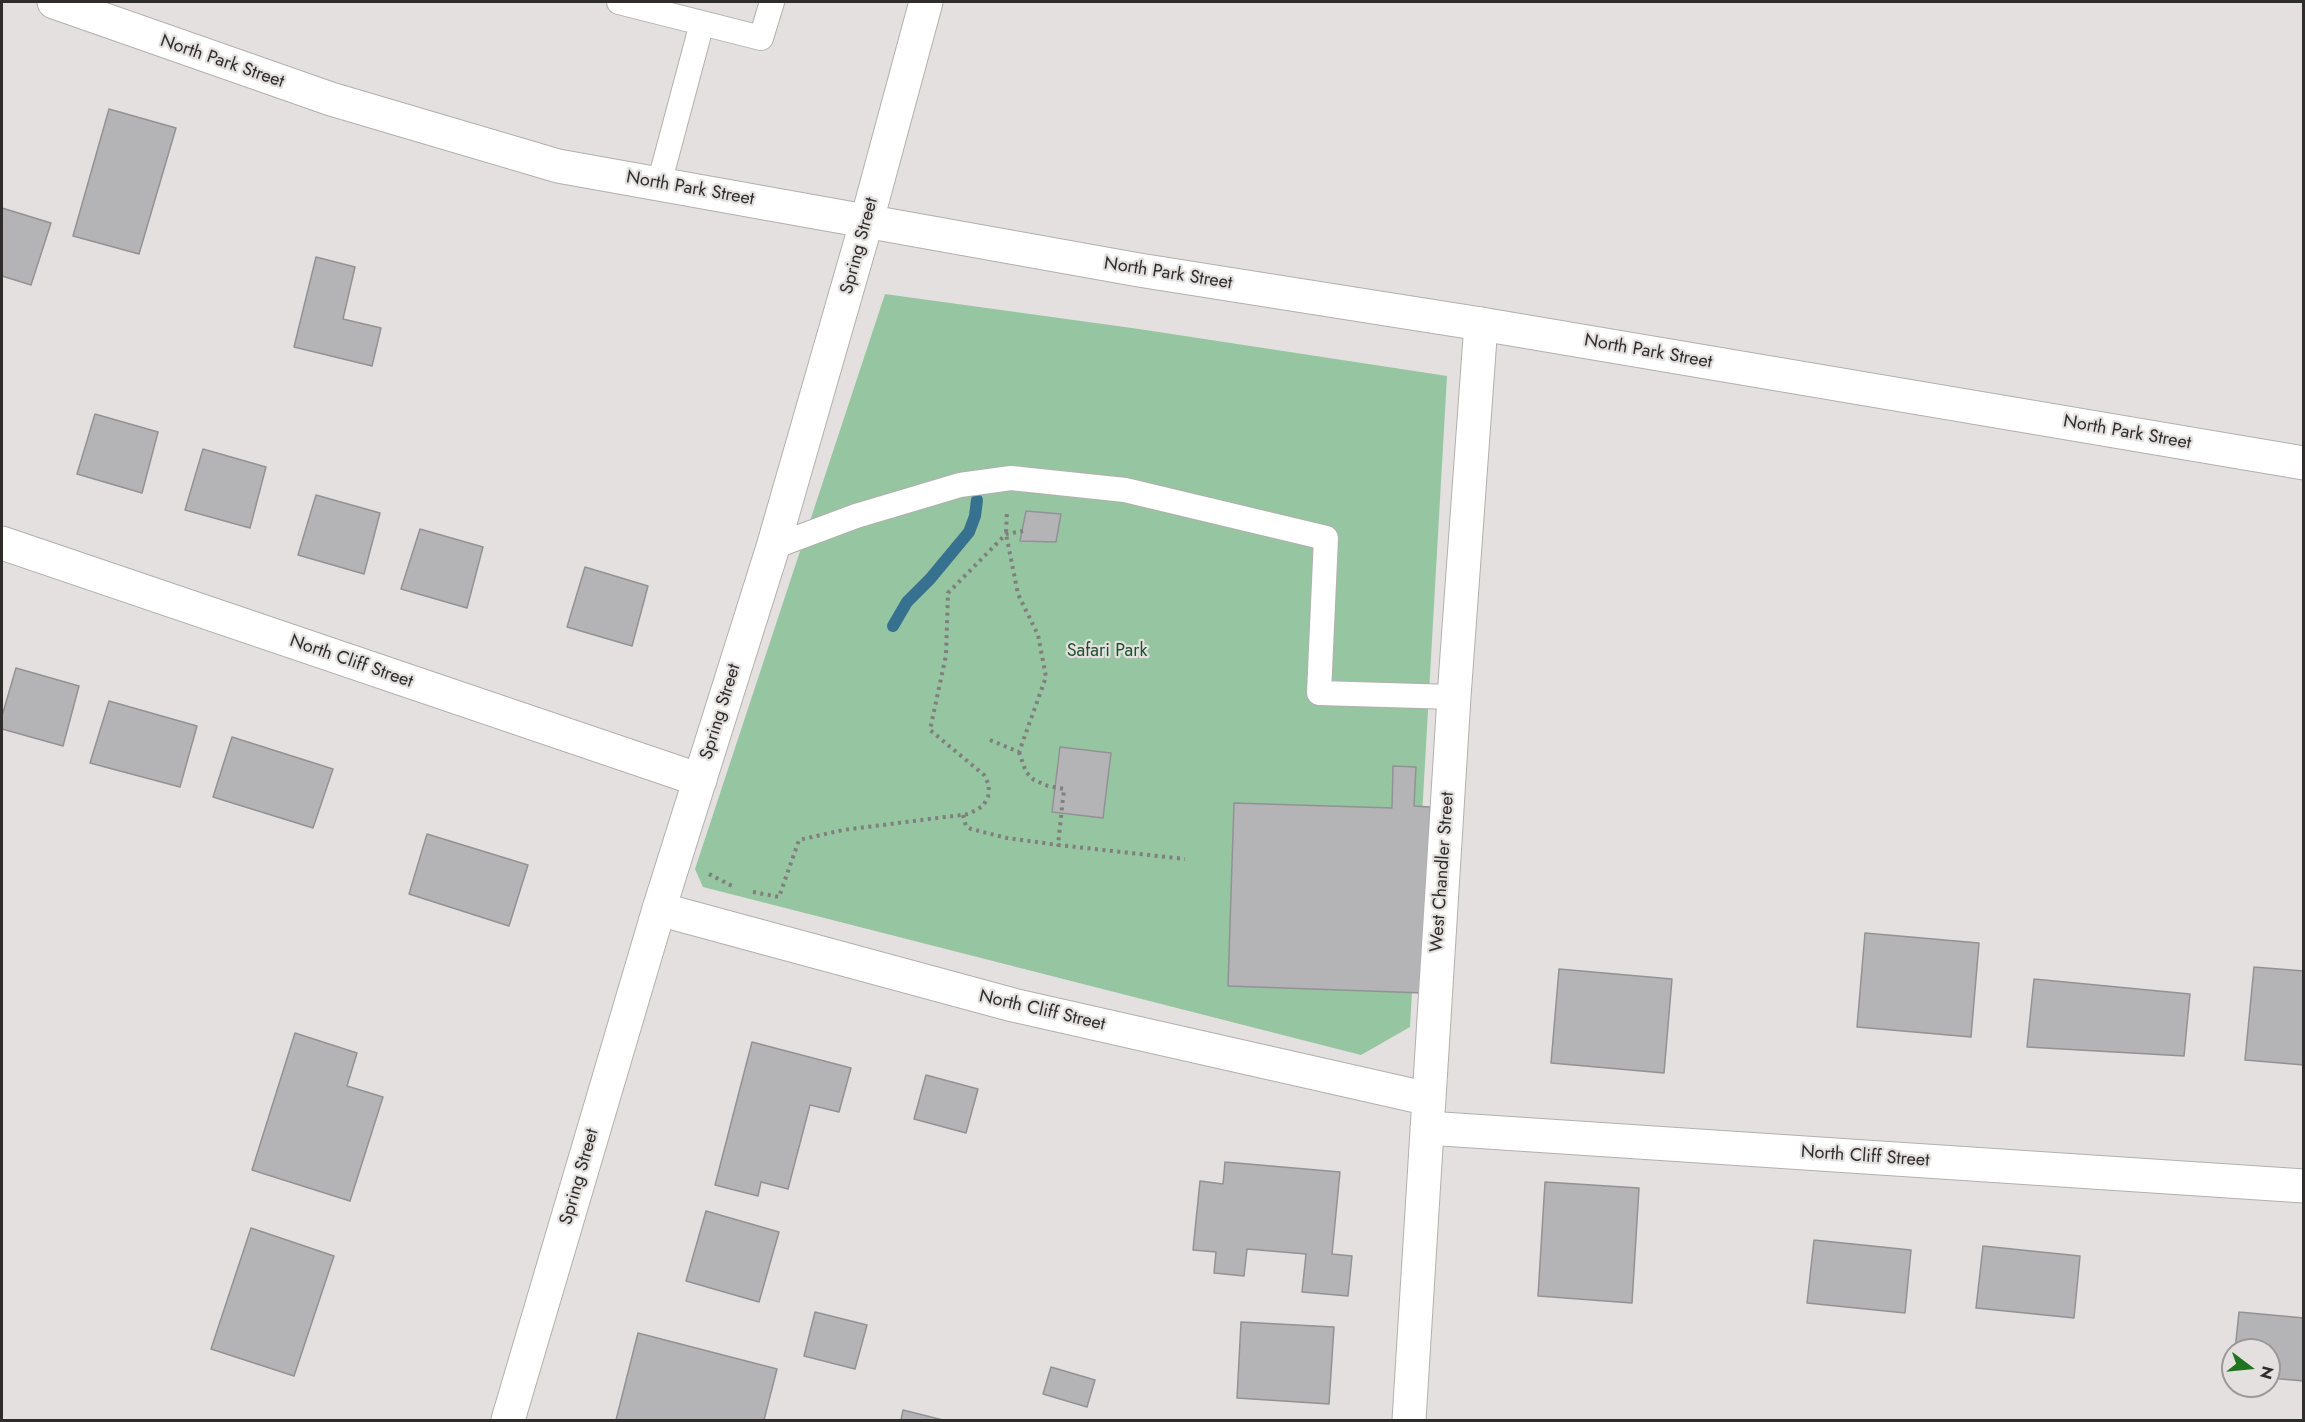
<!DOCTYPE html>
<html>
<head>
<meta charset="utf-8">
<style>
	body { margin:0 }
	#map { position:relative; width:2305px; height:1422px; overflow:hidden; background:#e4e0df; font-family:Jost,sans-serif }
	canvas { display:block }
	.frame { position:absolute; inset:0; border:3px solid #2e2d2c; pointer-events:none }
	.north { position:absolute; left:2221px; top:1338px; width:60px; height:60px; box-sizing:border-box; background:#e4e0df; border:2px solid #9b9897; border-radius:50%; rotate:106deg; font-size:16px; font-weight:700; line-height:24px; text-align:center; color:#2e2d2c }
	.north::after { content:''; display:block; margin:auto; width:21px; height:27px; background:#20741f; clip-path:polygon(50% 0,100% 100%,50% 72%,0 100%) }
</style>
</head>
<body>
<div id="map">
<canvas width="2305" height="1422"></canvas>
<div class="frame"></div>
<div class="north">N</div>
</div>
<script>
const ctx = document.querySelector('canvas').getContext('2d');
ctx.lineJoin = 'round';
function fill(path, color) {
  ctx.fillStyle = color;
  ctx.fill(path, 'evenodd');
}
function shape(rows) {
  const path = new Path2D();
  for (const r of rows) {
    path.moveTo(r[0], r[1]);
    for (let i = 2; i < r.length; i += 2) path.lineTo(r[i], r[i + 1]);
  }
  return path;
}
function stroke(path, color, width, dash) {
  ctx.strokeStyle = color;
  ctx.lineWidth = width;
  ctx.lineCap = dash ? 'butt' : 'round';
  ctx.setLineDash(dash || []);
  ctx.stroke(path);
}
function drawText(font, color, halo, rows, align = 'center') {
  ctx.font = font + ' Jost,sans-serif';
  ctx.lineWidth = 4.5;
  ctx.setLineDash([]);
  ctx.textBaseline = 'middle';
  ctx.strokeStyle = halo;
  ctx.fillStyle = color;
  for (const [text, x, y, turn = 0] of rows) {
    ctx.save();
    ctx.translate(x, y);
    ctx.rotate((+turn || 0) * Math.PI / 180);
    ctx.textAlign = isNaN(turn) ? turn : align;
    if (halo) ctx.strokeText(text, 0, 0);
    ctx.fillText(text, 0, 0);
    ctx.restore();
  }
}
fill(shape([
	[885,294,1139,329,1447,376,1410,1027,1361,1055,703,887,695,869]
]), '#96c5a1');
stroke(shape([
	[893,626,907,602,930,579,969,532,975,516,977,500]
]), '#367190', 12);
const building = shape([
	[109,109,176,128,139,254,73,236,109,109],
	[2,208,51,223,31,285,2,276,2,208],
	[316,257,355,267,343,319,381,328,372,366,294,347,316,257],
	[95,414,158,432,142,493,77,474,95,414],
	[203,449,266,467,250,528,185,510,203,449],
	[316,495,380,513,364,574,298,555,316,495],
	[1026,511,1061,514,1056,542,1020,541,1026,511],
	[420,529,483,547,467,608,401,589,420,529],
	[585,567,648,586,632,646,567,627,585,567],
	[16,668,79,686,63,746,2,729,2,716,16,668],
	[109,701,197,726,180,787,90,763,109,701],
	[232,737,333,769,313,828,213,797,232,737],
	[1060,747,1111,753,1103,818,1052,812,1060,747],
	[1393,766,1416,767,1414,806,1430,807,1424,993,1228,986,1234,803,1392,808,1393,766],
	[427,834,528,865,509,926,409,894,427,834],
	[1865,933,1979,943,1971,1037,1857,1027,1865,933],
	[2254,967,2304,971,2304,1065,2245,1060,2254,967],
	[1559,969,1672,979,1664,1073,1551,1063,1559,969],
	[2034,979,2190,994,2184,1056,2027,1047,2034,979],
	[295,1033,357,1053,347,1086,383,1097,350,1201,252,1170,295,1033],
	[752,1042,851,1068,839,1112,810,1105,788,1189,761,1182,758,1196,715,1185,752,1042],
	[926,1075,978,1089,966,1133,914,1119,926,1075],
	[1225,1162,1340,1172,1332,1254,1352,1256,1348,1296,1302,1292,1306,1254,1247,1249,1244,1276,1214,1273,1216,1252,1193,1250,1200,1181,1223,1184,1225,1162],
	[1545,1182,1639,1188,1632,1303,1538,1296,1545,1182],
	[706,1211,779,1232,759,1302,686,1281,706,1211],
	[251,1228,334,1256,294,1376,211,1349,251,1228],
	[1814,1240,1911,1250,1905,1313,1807,1303,1814,1240],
	[1983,1246,2080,1256,2074,1318,1976,1308,1983,1246],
	[815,1312,867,1325,855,1369,804,1356,815,1312],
	[2239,1312,2304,1318,2304,1381,2269,1378,2269,1350,2235,1350,2239,1312],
	[1241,1322,1334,1327,1329,1404,1237,1398,1241,1322],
	[638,1333,777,1369,764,1420,616,1420,638,1333],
	[1051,1367,1095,1380,1087,1407,1043,1394,1051,1367],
	[903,1410,943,1420,901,1420,903,1410]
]);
fill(building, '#b4b4b7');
stroke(building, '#929295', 1.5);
const lane = shape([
	[619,2,761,38,772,2],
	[659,184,702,23],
	[773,547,856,516,960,485,1011,478,1125,490,1326,538,1319,693,1454,697]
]);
const street = shape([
	[867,220,926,2],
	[2,543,700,780],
	[659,909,1013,1005,1429,1099],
	[1427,1128,2304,1186],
	[1409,1420,1454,697,1481,324]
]);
const secondary = shape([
	[508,1420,659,909,773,547,867,220]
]);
const primary = shape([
	[54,2,331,99,558,166,1139,270,1481,324,2304,463]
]);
stroke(lane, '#b3afae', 26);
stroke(street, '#b3afae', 35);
stroke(secondary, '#b3afae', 35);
stroke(primary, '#b3afae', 35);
stroke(shape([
	[990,740,1019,752,1046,677,1038,635,1018,594,1006,534,1007,511],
	[1019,752,1026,772,1034,780,1048,786,1064,789,1058,845,1185,859],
	[963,815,966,826,971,829,1007,838,1058,845],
	[709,874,734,887],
	[753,892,779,897,799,840,843,830,969,814,983,806,988,797,989,785,984,775,930,730,946,655,948,593,1006,534,1023,531]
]), '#817f7e', 4, [3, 4.5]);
stroke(lane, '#fff', 24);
stroke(street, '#fff', 33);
stroke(secondary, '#fff', 33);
stroke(primary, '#fff', 33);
drawText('18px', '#2e2d2c', '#e4e0df', [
	["North Park Street",222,62,19],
	["North Park Street",690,189,10],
	["Spring Street",860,246,-75],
	["North Park Street",1168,274,9],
	["North Park Street",1648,352,10],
	["North Park Street",2127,433,10],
	["North Cliff Street",351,662,19],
	["Spring Street",721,712,-73],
	["West Chandler Street",1443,872,-86],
	["North Cliff Street",1042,1011,13],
	["North Cliff Street",1865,1157,4],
	["Spring Street",580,1177,-74]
]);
drawText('18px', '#1b502d', '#e4e0df', [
	["Safari Park",1107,652]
]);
</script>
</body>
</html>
